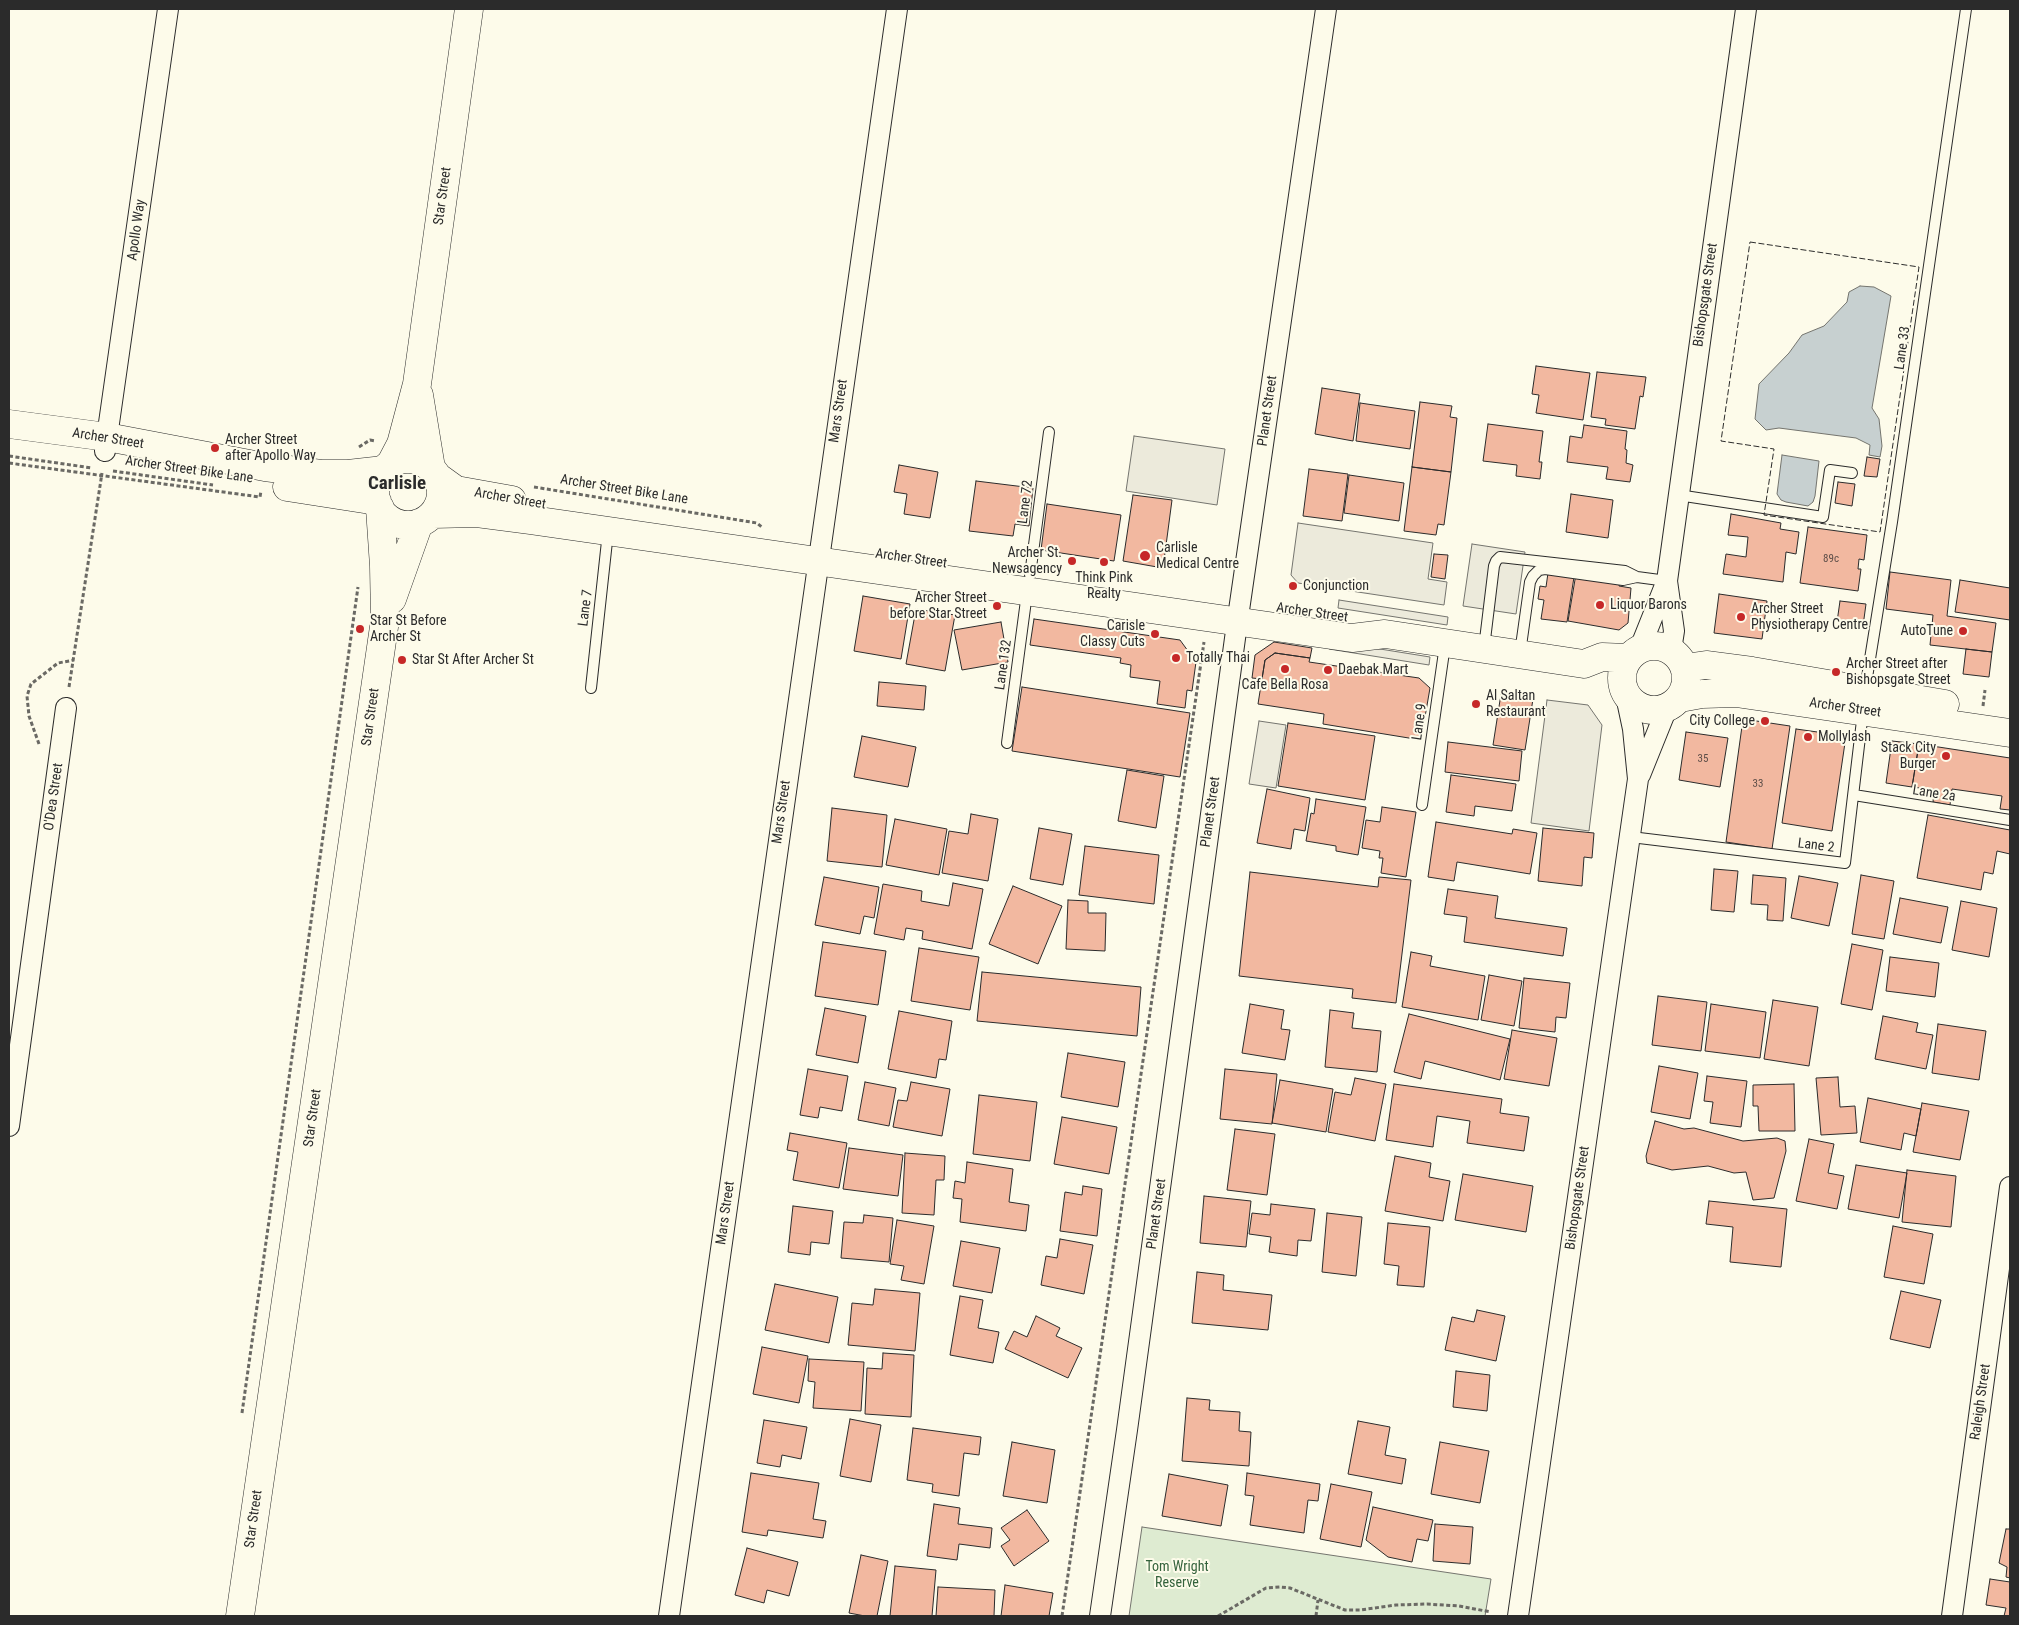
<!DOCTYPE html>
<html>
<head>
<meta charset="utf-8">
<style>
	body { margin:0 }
	#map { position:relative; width:2019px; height:1625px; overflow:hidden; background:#fdfbea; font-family:"Roboto Condensed",sans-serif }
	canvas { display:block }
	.frame { position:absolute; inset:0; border:10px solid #2b2b2b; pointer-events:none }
</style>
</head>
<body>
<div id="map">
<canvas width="2019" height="1625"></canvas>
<div class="frame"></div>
</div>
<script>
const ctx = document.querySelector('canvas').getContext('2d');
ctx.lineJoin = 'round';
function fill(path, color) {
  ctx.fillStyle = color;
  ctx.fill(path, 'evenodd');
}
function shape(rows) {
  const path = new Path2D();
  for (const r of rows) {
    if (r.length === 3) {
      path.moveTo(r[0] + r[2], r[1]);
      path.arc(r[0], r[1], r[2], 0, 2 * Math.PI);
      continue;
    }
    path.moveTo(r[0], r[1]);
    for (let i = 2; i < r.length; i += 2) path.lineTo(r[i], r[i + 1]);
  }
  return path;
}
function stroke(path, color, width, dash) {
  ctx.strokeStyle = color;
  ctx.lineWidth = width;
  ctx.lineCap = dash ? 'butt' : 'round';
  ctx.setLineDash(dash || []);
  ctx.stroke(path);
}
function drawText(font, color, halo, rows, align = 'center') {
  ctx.font = font + ' "Roboto Condensed",sans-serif';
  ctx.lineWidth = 4;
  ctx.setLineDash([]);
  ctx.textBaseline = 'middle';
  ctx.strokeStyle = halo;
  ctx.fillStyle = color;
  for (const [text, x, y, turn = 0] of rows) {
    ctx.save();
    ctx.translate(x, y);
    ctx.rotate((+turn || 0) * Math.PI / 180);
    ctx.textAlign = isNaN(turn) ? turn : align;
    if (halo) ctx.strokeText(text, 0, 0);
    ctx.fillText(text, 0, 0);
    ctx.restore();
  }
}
const green = shape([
	[1142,1527,1491,1579,1485,1616,1129,1616,1142,1527]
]);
fill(green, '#deebd1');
stroke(green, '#74746e', 1);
const parking = shape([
	[1134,436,1225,449,1217,505,1126,491,1134,436],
	[1298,523,1433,543,1428,579,1447,582,1444,605,1298,583,1291,575,1298,523],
	[1472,544,1525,552,1516,614,1463,606,1472,544],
	[1339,600,1448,617,1447,625,1338,608,1339,600],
	[1330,641,1430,657,1429,665,1329,649,1330,641],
	[1547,700,1588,705,1602,725,1589,831,1531,823,1547,700],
	[1259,721,1286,725,1276,788,1249,784,1259,721]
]);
fill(parking, '#eceadb');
stroke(parking, '#74746e', 1);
const water = shape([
	[1860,286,1874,287,1891,296,1872,408,1879,419,1882,446,1880,457,1869,455,1870,445,1856,438,1779,428,1766,430,1755,419,1759,384,1789,353,1802,335,1824,326,1847,302,1849,292,1860,286],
	[1782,455,1819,461,1815,496,1813,502,1808,506,1786,502,1781,500,1777,494,1782,455]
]);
fill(water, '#c7d0d0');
stroke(water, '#74746e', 1);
const building = shape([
	[1536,366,1590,373,1583,420,1536,413,1539,395,1532,394,1536,366],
	[1597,372,1646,377,1643,397,1640,396,1635,429,1605,425,1606,419,1591,417,1597,372],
	[1322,388,1360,394,1353,441,1315,434,1322,388],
	[1420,402,1452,406,1450,417,1457,418,1451,472,1412,467,1420,402],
	[1360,403,1415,411,1410,449,1356,441,1360,403],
	[1488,424,1543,431,1539,462,1542,462,1540,479,1516,476,1517,465,1483,461,1488,424],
	[1584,425,1627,431,1625,449,1627,450,1626,463,1633,465,1630,482,1606,479,1608,467,1567,462,1570,436,1582,438,1584,425],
	[1867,457,1880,459,1877,477,1864,476,1867,457],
	[899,465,938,472,930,518,904,514,907,494,894,492,899,465],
	[1412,467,1451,472,1444,525,1438,524,1436,535,1404,531,1412,467],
	[1309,469,1348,474,1342,521,1303,516,1309,469],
	[1349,475,1404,483,1399,521,1344,513,1349,475],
	[976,481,1033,488,1029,526,1015,524,1013,536,969,531,976,481],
	[1838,482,1855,484,1852,506,1835,503,1838,482],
	[1571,494,1613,500,1608,538,1566,532,1571,494],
	[1133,495,1172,500,1163,568,1123,561,1133,495],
	[1047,504,1121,515,1114,561,1041,550,1047,504],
	[1731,514,1781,523,1780,529,1799,532,1796,554,1786,552,1783,582,1723,574,1726,554,1746,557,1748,537,1728,535,1731,514],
	[1808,527,1867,535,1864,560,1859,559,1858,569,1861,569,1858,591,1800,583,1808,527],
	[1434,554,1448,555,1445,579,1431,577,1434,554],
	[1578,562,1622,568,1619,586,1631,588,1628,623,1619,630,1568,621,1578,562],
	[1890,572,1951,580,1947,616,1996,623,1992,652,1930,645,1933,615,1886,609,1890,572],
	[1548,573,1574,577,1567,622,1541,619,1544,600,1538,599,1540,586,1546,587,1548,573],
	[1960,580,2010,588,2010,620,1955,612,1960,580],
	[1719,594,1767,601,1762,639,1714,633,1719,594],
	[863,596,910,604,901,659,854,651,863,596],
	[1840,601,1866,604,1863,626,1837,622,1840,601],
	[916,609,955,615,945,671,906,664,916,609],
	[1034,619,1180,640,1196,662,1192,691,1187,690,1185,708,1157,704,1160,681,1130,677,1131,665,1120,663,1121,658,1030,645,1034,619],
	[1001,622,1008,662,962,670,954,630,1001,622],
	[1274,642,1312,648,1310,658,1275,653,1265,660,1262,679,1252,678,1255,655,1274,642],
	[1966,649,1992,652,1989,677,1963,674,1966,649],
	[1275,653,1310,658,1309,662,1419,678,1430,688,1421,740,1323,724,1324,714,1258,704,1265,660,1275,653],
	[879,682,926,686,924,710,877,706,879,682],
	[1022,687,1190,713,1180,777,1012,751,1022,687],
	[1501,694,1533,699,1525,750,1493,745,1501,694],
	[1743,719,1790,726,1772,849,1726,842,1743,719],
	[1288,723,1375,736,1365,800,1278,786,1288,723],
	[1796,729,1846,736,1832,831,1782,823,1796,729],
	[1686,732,1728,738,1720,787,1679,780,1686,732],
	[862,736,916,747,908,787,854,777,862,736],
	[1892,741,1919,744,1912,787,1886,783,1892,741],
	[1448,742,1522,751,1519,781,1445,772,1448,742],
	[1919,744,2010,758,2010,810,2000,809,2002,796,1952,789,1950,805,1933,802,1934,790,1912,787,1919,744],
	[1127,770,1164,776,1156,828,1118,821,1127,770],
	[1451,775,1516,784,1512,811,1475,806,1474,816,1446,812,1451,775],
	[1267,789,1310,798,1305,831,1294,829,1291,849,1257,843,1267,789],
	[1316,799,1366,807,1358,855,1336,851,1336,846,1306,841,1311,813,1314,814,1316,799],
	[1382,807,1416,812,1406,877,1381,873,1383,858,1379,858,1380,851,1362,848,1366,820,1380,822,1382,807],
	[832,808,887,815,882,867,827,861,832,808],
	[971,814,998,819,988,881,942,873,949,831,968,834,971,814],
	[1928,815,2010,830,2010,854,1997,851,1993,874,1984,872,1981,890,1917,878,1928,815],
	[895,819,947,829,939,875,886,865,895,819],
	[1436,822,1512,834,1513,829,1537,833,1530,874,1457,862,1454,881,1428,877,1436,822],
	[1039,828,1072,834,1063,885,1030,879,1039,828],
	[1543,828,1594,833,1592,858,1584,857,1582,886,1538,881,1543,828],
	[1085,846,1159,855,1154,904,1079,895,1085,846],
	[1714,869,1738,871,1734,912,1711,910,1714,869],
	[1250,872,1378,887,1379,877,1411,880,1396,1003,1352,998,1353,989,1239,976,1250,872],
	[1753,875,1786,878,1783,921,1767,920,1768,905,1751,904,1753,875],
	[1861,875,1894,881,1884,939,1852,934,1861,875],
	[1799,876,1838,883,1829,926,1791,918,1799,876],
	[824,877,879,887,874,918,864,916,860,934,815,925,824,877],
	[953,883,983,889,972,949,922,939,923,931,906,928,904,940,874,934,883,884,922,891,921,901,949,906,953,883],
	[1013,886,1062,906,1038,964,989,944,1013,886],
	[1448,889,1498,896,1495,918,1567,928,1563,956,1464,942,1467,917,1444,914,1448,889],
	[1900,898,1948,907,1941,943,1893,934,1900,898],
	[1068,900,1088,901,1088,913,1106,913,1105,951,1066,949,1068,900],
	[1961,901,1997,908,1989,957,1952,950,1961,901],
	[823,942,886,951,878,1005,815,996,823,942],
	[1852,944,1883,950,1872,1010,1841,1004,1852,944],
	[919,948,979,957,970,1010,911,1001,919,948],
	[1411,952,1432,956,1430,966,1485,976,1478,1020,1402,1007,1411,952],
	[1890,957,1939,963,1935,997,1886,991,1890,957],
	[982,972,1141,987,1137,1036,977,1021,982,972],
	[1489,975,1522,981,1514,1026,1481,1020,1489,975],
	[1524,978,1570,983,1566,1018,1556,1017,1555,1032,1519,1028,1524,978],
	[1658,996,1707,1002,1701,1051,1652,1045,1658,996],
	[1773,1000,1818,1007,1809,1066,1764,1059,1773,1000],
	[1250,1004,1284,1010,1281,1029,1290,1030,1285,1060,1242,1053,1250,1004],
	[1711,1004,1766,1012,1760,1058,1705,1051,1711,1004],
	[825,1008,866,1016,858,1063,816,1055,825,1008],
	[1330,1010,1354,1013,1352,1028,1381,1031,1377,1072,1325,1067,1330,1010],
	[899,1011,952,1021,946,1060,939,1059,936,1078,888,1069,899,1011],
	[1409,1014,1510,1039,1500,1080,1425,1061,1421,1079,1394,1072,1409,1014],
	[1883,1016,1918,1023,1916,1032,1933,1035,1926,1069,1875,1059,1883,1016],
	[1938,1024,1986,1031,1979,1080,1932,1073,1938,1024],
	[1512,1030,1557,1038,1549,1086,1504,1079,1512,1030],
	[1068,1053,1125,1062,1118,1107,1061,1097,1068,1053],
	[1659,1066,1698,1073,1690,1119,1651,1112,1659,1066],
	[808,1069,848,1076,842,1111,820,1107,818,1118,800,1115,808,1069],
	[1225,1069,1277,1074,1272,1124,1220,1119,1225,1069],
	[1707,1076,1747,1081,1741,1127,1710,1123,1713,1102,1704,1101,1707,1076],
	[1838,1077,1840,1107,1855,1106,1857,1133,1821,1135,1816,1078,1838,1077],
	[1355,1078,1386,1084,1375,1141,1328,1132,1335,1092,1351,1095,1355,1078],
	[1280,1080,1333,1089,1326,1132,1272,1123,1280,1080],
	[865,1082,896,1088,889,1126,858,1120,865,1082],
	[911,1082,950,1089,942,1136,893,1127,898,1100,907,1101,911,1082],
	[1394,1084,1502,1099,1500,1113,1529,1117,1524,1151,1467,1143,1470,1121,1437,1116,1433,1147,1386,1140,1394,1084],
	[1794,1084,1795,1131,1759,1131,1758,1106,1753,1106,1753,1085,1794,1084],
	[979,1095,1037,1102,1030,1161,973,1154,979,1095],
	[1868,1098,1921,1109,1916,1136,1904,1133,1901,1150,1860,1142,1868,1098],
	[1922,1103,1969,1111,1960,1160,1913,1152,1922,1103],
	[1062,1117,1117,1127,1109,1174,1054,1164,1062,1117],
	[1655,1121,1684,1129,1694,1128,1743,1141,1777,1138,1785,1141,1786,1151,1774,1198,1753,1200,1746,1172,1734,1173,1708,1166,1672,1170,1647,1163,1646,1156,1655,1121],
	[1235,1129,1275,1134,1267,1195,1227,1190,1235,1129],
	[790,1133,847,1143,839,1188,793,1180,798,1152,787,1150,790,1133],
	[1809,1139,1834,1144,1828,1173,1844,1176,1837,1209,1796,1201,1809,1139],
	[849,1148,903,1155,898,1196,843,1189,849,1148],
	[905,1153,945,1156,944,1180,936,1180,934,1215,902,1213,905,1153],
	[1395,1156,1431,1163,1429,1177,1450,1181,1443,1221,1385,1211,1395,1156],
	[967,1162,1013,1169,1009,1202,1029,1205,1026,1231,960,1222,962,1199,953,1198,955,1181,965,1183,967,1162],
	[1856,1165,1907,1173,1899,1218,1848,1209,1856,1165],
	[1907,1170,1956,1176,1951,1227,1902,1222,1907,1170],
	[1463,1174,1533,1186,1526,1232,1455,1220,1463,1174],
	[1083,1186,1102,1189,1097,1236,1060,1231,1065,1192,1082,1195,1083,1186],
	[1204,1196,1251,1201,1246,1247,1200,1243,1204,1196],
	[1709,1201,1787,1209,1781,1267,1730,1262,1733,1227,1706,1224,1709,1201],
	[1271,1204,1315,1209,1311,1241,1298,1240,1297,1256,1269,1252,1271,1237,1249,1234,1252,1213,1270,1215,1271,1204],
	[793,1206,833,1211,829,1244,811,1242,810,1255,788,1252,793,1206],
	[1327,1213,1362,1217,1356,1276,1322,1272,1327,1213],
	[864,1215,893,1218,889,1262,841,1258,844,1222,863,1223,864,1215],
	[897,1220,934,1226,924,1284,901,1280,904,1266,890,1264,897,1220],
	[1388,1223,1430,1227,1424,1287,1397,1285,1399,1266,1384,1264,1388,1223],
	[1893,1226,1933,1234,1924,1284,1884,1277,1893,1226],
	[1060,1239,1093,1245,1084,1294,1041,1285,1046,1256,1057,1258,1060,1239],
	[961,1241,1000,1248,992,1293,953,1286,961,1241],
	[1197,1272,1224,1275,1223,1290,1272,1295,1268,1330,1192,1323,1197,1272],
	[775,1284,838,1297,829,1343,765,1330,775,1284],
	[875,1289,920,1293,915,1351,848,1345,852,1303,873,1305,875,1289],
	[1901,1291,1941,1300,1930,1348,1890,1339,1901,1291],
	[960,1296,983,1300,978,1328,999,1332,993,1363,950,1355,960,1296],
	[1477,1310,1505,1316,1496,1361,1445,1350,1452,1317,1474,1322,1477,1310],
	[1036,1316,1060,1328,1056,1336,1082,1348,1068,1378,1005,1349,1014,1331,1027,1337,1036,1316],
	[762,1347,808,1356,799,1403,753,1394,762,1347],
	[883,1353,914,1355,911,1417,865,1414,867,1368,882,1369,883,1353],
	[809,1359,864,1362,861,1411,813,1408,815,1382,808,1381,809,1359],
	[1456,1371,1490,1375,1487,1411,1453,1407,1456,1371],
	[1187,1398,1210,1400,1209,1410,1240,1412,1239,1431,1251,1432,1249,1466,1182,1461,1187,1398],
	[850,1419,881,1425,871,1482,840,1476,850,1419],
	[764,1420,807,1427,801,1459,782,1455,780,1467,757,1463,764,1420],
	[1358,1421,1390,1427,1385,1455,1406,1459,1402,1484,1348,1474,1358,1421],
	[913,1428,981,1437,979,1455,964,1453,959,1496,932,1492,933,1484,907,1480,913,1428],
	[1012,1442,1055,1450,1047,1503,1003,1496,1012,1442],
	[1440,1442,1489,1451,1480,1503,1431,1494,1440,1442],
	[751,1473,819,1483,813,1519,826,1521,823,1538,768,1530,767,1536,742,1532,751,1473],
	[1247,1473,1320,1484,1318,1501,1308,1500,1304,1533,1250,1525,1254,1496,1245,1495,1247,1473],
	[1169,1474,1228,1485,1221,1526,1162,1516,1169,1474],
	[1331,1484,1372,1492,1361,1547,1320,1539,1331,1484],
	[934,1504,960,1508,958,1524,992,1528,990,1548,959,1544,957,1560,927,1556,934,1504],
	[1373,1507,1433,1520,1428,1541,1417,1539,1412,1562,1388,1557,1366,1540,1373,1507],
	[1027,1510,1049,1541,1014,1566,1001,1546,1010,1540,1001,1528,1027,1510],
	[1435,1524,1473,1527,1470,1564,1433,1561,1435,1524],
	[2006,1529,2010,1529,2010,1578,2006,1577,2007,1567,1999,1563,2006,1529],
	[747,1548,798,1562,789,1596,767,1590,764,1603,735,1595,747,1548],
	[861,1555,888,1561,877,1616,865,1616,849,1613,861,1555],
	[895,1566,936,1570,932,1616,890,1616,895,1566],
	[1990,1579,2010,1582,2010,1616,2004,1616,2006,1608,1986,1605,1990,1579],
	[1005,1585,1053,1593,1049,1616,1001,1616,1005,1585],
	[938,1587,995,1590,994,1616,936,1616,938,1587]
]);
fill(building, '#f2b8a0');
stroke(building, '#2b2b2b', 1);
const lane = shape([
	[1678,495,1823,517,1830,470,1852,473],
	[1030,575,1049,432],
	[1484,648,1494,566,1496,561,1500,557,1625,571,1637,577,1667,581],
	[1520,653,1530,582,1533,576,1539,570,1545,569,1623,580,1637,577],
	[591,688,608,532],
	[1865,690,1892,522,1966,9],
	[1007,743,1027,593],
	[1854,795,2010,820],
	[1422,805,1445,645],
	[1631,837,1845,863,1863,712]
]);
const street = shape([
	[105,451,168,9],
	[1640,648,1666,583],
	[1671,650,1674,631,1667,581,1746,9],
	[1640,775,1667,708],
	[9,1126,66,708],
	[669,1616,897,9],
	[1100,1616,1127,1430,1236,631,1326,9],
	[1518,1616,1638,779,1633,729,1626,696],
	[1952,1616,2010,1187]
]);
const secondary = shape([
	[419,395,431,468],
	[9,424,107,437,265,467,321,474,348,474,384,470],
	[408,492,33],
	[390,465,401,444,417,384,469,9],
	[438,477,456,490,512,500],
	[287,487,377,501],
	[433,514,477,513,531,520,1352,638,1385,634,1584,664,1602,657,1628,658],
	[392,599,419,523],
	[1654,678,32],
	[1685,668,1706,665,1752,671,1945,704],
	[1680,698,1702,694,1736,693,2010,733],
	[240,1616,385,620,384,566,380,508]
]);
stroke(lane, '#2b2b2b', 12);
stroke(street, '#2b2b2b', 22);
stroke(secondary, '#2b2b2b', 29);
stroke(shape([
	[359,447,370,440,376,441],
	[9,456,92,468],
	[9,463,260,497,261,491],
	[113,471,213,485],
	[534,487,757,523,763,528],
	[69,687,102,473],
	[1983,706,1985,690],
	[39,744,29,716,27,696,31,684,58,663,74,660],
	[242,1413,358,587],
	[1062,1616,1204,642],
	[1218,1616,1266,1588,1280,1587,1290,1588,1345,1610,1360,1610,1396,1605,1427,1604,1459,1606,1491,1612],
	[1316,1616,1318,1600]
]), '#6a6964', 3, [4, 2.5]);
stroke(lane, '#fdfbea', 10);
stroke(street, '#fdfbea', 20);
stroke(secondary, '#fdfbea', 28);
stroke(shape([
	[1750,242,1919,267,1880,532,1764,515,1774,449,1721,441,1750,242]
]), '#2b2b2b', 1, [6, 2.5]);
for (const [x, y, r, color] of [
	[215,448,5,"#c62828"],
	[1145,556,6,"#c62828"],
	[1072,561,5,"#c62828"],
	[1104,562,5,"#c62828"],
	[1293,586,5,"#c62828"],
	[1600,605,5,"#c62828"],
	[997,606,5,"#c62828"],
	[1741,617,5,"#c62828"],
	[360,629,5,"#c62828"],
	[1963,631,5,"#c62828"],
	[1155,634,5,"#c62828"],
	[1176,658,5,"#c62828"],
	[402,660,5,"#c62828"],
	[1285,669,5,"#c62828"],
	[1328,670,5,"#c62828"],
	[1836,672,5,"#c62828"],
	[1476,704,5,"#c62828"],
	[1765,721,5,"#c62828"],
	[1808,737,5,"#c62828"],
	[1946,756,5,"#c62828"]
]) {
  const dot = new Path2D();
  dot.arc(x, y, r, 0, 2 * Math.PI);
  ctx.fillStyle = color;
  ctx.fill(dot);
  stroke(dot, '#fdfbea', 2);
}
drawText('11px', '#5d4e48', null, [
	["89c",1831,559],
	["35",1703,759],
	["33",1758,784]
]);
drawText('14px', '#2b2b2b', '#fdfbea', [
	["Star Street",443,196,-82],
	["Apollo Way",137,230,-82],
	["Bishopsgate Street",1706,295,-82],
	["Lane 33",1903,348,-82],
	["Mars Street",839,411,-82],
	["Planet Street",1268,411,-82],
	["Archer Street",108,439,9],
	["Archer Street Bike Lane",189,470,8],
	["Archer Street Bike Lane",624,490,9],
	["Archer Street",510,499,10],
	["Lane 72",1026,502,-83],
	["Archer Street",911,559,8],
	["Lane 7",586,608,-83],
	["Archer Street",1312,613,8],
	["Lane 132",1004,665,-82],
	["Archer Street",1845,708,8],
	["Star Street",371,717,-82],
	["Lane 9",1420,722,-82],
	["Lane 2a",1934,794,9],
	["O'Dea Street",54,797,-82],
	["Mars Street",782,812,-82],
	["Planet Street",1211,812,-82],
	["Lane 2",1816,846,7],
	["Star Street",313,1118,-82],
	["Bishopsgate Street",1578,1198,-82],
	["Mars Street",726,1213,-82],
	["Planet Street",1157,1214,-82],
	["Raleigh Street",1981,1402,-82],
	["Star Street",254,1519,-82]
]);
drawText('14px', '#2b2b2b', '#fdfbea', [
	["Archer Street",225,440],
	["after Apollo Way",225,456],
	["Carlisle",1156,548],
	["Medical Centre",1156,564],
	["Archer St.",1062,553,"right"],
	["Newsagency",1062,569,"right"],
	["Think Pink",1104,578,"center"],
	["Realty",1104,594,"center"],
	["Conjunction",1303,586],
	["Archer Street",987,598,"right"],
	["before Star Street",987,614,"right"],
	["Liquor Barons",1610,605],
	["Archer Street",1751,609],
	["Physiotherapy Centre",1751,625],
	["Star St Before",370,621],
	["Archer St",370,637],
	["Carisle",1145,626,"right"],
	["Classy Cuts",1145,642,"right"],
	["AutoTune",1953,631,"right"],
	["Totally Thai",1186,658],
	["Star St After Archer St",412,660],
	["Archer Street after",1846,664],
	["Bishopsgate Street",1846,680],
	["Daebak Mart",1338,670],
	["Cafe Bella Rosa",1285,685,"center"],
	["Al Saltan",1486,696],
	["Restaurant",1486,712],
	["City College",1755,721,"right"],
	["Mollylash",1818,737],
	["Stack City",1936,748,"right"],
	["Burger",1936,764,"right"]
], 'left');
drawText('14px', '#34623c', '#fdfbea', [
	["Tom Wright",1177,1567],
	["Reserve",1177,1583]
]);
drawText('bold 19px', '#2b2b2b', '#fdfbea', [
	["Carlisle",397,484]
]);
</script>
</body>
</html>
